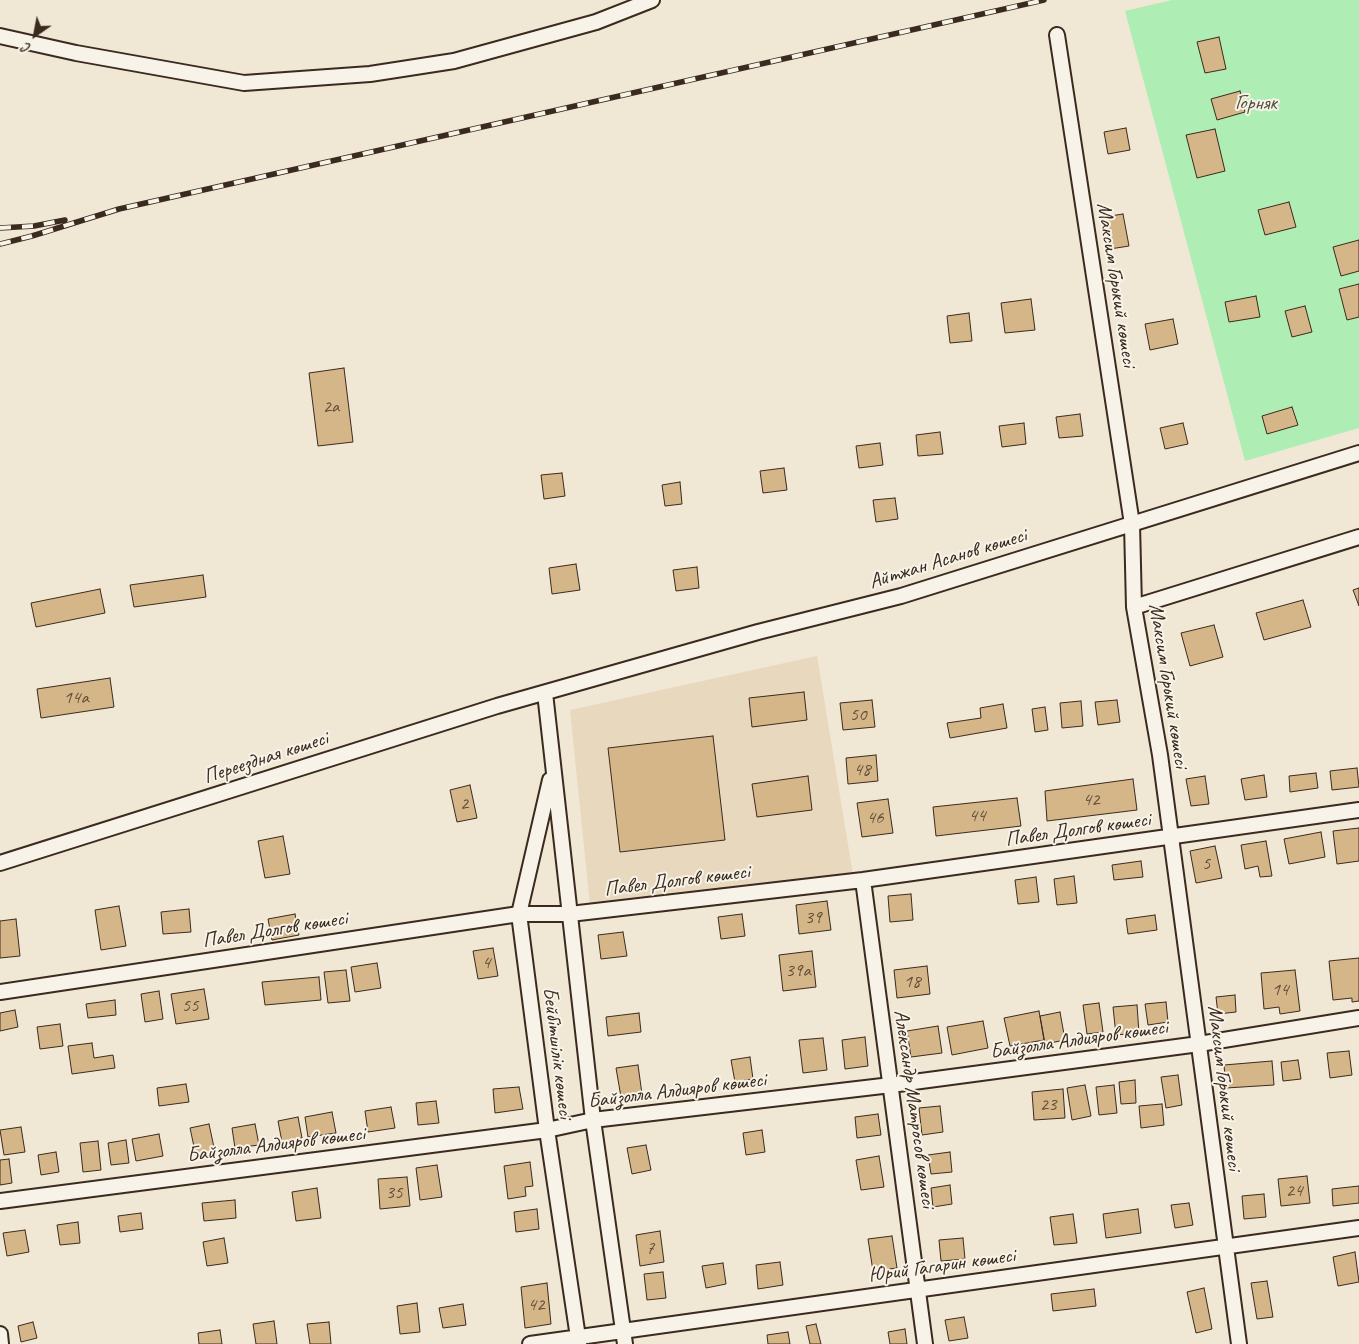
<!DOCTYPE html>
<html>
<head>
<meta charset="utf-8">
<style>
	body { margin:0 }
	#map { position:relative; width:1359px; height:1344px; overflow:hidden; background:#f0e7d5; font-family:Caveat,sans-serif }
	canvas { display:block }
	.north { position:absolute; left:10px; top:10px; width:50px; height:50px; -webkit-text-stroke:4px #f7f3e8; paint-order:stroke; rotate:213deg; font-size:14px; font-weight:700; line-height:20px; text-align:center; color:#3b2a1e }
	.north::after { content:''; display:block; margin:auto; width:18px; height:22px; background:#3b2a1e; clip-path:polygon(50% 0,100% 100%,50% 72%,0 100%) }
</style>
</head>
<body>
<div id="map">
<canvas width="1359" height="1344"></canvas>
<div class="north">С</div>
</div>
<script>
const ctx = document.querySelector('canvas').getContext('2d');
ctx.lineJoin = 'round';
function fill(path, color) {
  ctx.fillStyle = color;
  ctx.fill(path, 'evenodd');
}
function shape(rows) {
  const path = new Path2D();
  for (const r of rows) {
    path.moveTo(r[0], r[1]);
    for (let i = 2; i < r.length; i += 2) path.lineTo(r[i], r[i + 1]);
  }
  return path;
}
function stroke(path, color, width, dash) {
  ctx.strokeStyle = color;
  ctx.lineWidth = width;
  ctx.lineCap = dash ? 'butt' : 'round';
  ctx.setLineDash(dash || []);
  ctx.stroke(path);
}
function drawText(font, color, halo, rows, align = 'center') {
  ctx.font = font + ' Caveat,sans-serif';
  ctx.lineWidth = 4;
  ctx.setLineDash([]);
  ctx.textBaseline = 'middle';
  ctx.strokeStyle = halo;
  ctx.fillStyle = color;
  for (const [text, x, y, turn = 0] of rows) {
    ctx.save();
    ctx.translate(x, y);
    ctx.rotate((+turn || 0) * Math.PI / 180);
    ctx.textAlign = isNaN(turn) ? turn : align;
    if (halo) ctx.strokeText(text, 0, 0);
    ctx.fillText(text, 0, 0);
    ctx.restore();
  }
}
fill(shape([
	[817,656,853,875,590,905,570,710]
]), '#e8d8be');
fill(shape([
	[1172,0,1359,0,1359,428,1245,461,1125,11]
]), '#aeedb4');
const building = shape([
	[1219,37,1226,69,1205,73,1197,42,1219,37],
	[1240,91,1245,112,1217,120,1211,99,1240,91],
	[1126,128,1130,150,1108,154,1104,132,1126,128],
	[1215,129,1225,171,1197,178,1186,135,1215,129],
	[1289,202,1296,227,1265,235,1258,210,1289,202],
	[1123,214,1129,246,1110,249,1104,217,1123,214],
	[1359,240,1359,271,1341,276,1333,247,1359,240],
	[1359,284,1359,317,1347,320,1339,289,1359,284],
	[1256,296,1260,317,1229,322,1225,302,1256,296],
	[1031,299,1035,330,1005,333,1001,303,1031,299],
	[1305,306,1312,332,1292,337,1285,311,1305,306],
	[969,313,972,341,950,343,947,316,969,313],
	[1173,319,1178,344,1150,350,1145,324,1173,319],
	[344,368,353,442,318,446,309,373,344,368],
	[1292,407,1298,425,1267,434,1262,416,1292,407],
	[1080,414,1083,436,1059,438,1056,417,1080,414],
	[1024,423,1026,444,1002,447,999,426,1024,423],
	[1183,423,1188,444,1165,449,1160,428,1183,423],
	[940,432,943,454,918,456,916,435,940,432],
	[880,443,883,465,859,468,856,446,880,443],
	[784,468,787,490,763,493,760,471,784,468],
	[562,473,565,496,544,499,541,475,562,473],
	[680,482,682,504,665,506,662,485,680,482],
	[895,498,898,519,876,522,873,500,895,498],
	[576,564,580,590,552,594,549,568,576,564],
	[697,567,699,588,676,591,673,570,697,567],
	[203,575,206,597,134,607,130,585,203,575],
	[1359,588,1359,606,1353,590,1359,588],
	[100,589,105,613,36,627,31,603,100,589],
	[1303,600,1311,627,1264,640,1256,613,1303,600],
	[1214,625,1223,657,1190,666,1181,633,1214,625],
	[110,678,114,707,41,718,37,689,110,678],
	[804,692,807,720,752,727,749,698,804,692],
	[872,700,875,727,843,730,840,703,872,700],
	[1117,700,1120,722,1098,725,1095,702,1117,700],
	[1081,701,1083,726,1062,728,1060,703,1081,701],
	[1003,704,1007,728,950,738,947,723,981,718,980,708,1003,704],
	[1045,707,1048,730,1035,732,1032,709,1045,707],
	[713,736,725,840,620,852,608,748,713,736],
	[876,755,878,781,848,784,846,758,876,755],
	[1357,768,1359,787,1332,790,1330,771,1357,768],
	[1316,773,1318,788,1290,792,1289,776,1316,773],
	[1264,775,1267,797,1245,800,1241,779,1264,775],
	[808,776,812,810,757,817,752,784,808,776],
	[1205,776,1209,804,1191,806,1186,779,1205,776],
	[1133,779,1137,810,1047,821,1045,791,1133,779],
	[470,785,477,818,457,822,450,790,470,785],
	[1017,798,1021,826,936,836,933,807,1017,798],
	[888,799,893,833,862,837,857,803,888,799],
	[1359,828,1359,861,1337,864,1333,831,1359,828],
	[1321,832,1325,857,1289,864,1284,839,1321,832],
	[283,836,290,874,265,878,258,841,283,836],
	[1266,841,1272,876,1260,877,1258,866,1245,869,1241,845,1266,841],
	[1215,846,1222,878,1196,883,1190,851,1215,846],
	[1141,861,1143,877,1114,880,1112,865,1141,861],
	[1074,876,1077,903,1057,905,1054,879,1074,876],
	[1036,877,1039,902,1018,904,1015,880,1036,877],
	[911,894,913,920,890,922,888,896,911,894],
	[827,901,831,930,799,934,796,905,827,901],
	[119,906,126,946,101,950,95,910,119,906],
	[189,909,191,932,163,934,161,912,189,909],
	[295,914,299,935,272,940,268,919,295,914],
	[742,914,745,936,721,939,718,917,742,914],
	[1155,915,1157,930,1128,934,1126,919,1155,915],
	[16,919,20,956,0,958,0,921,16,919],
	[623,932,627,956,601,959,598,935,623,932],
	[493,948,498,976,478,979,473,951,493,948],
	[812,951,816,987,783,991,779,955,812,951],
	[1359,958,1359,1001,1352,1002,1352,998,1333,1000,1329,961,1359,958],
	[377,963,381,988,355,992,351,967,377,963],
	[927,966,930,994,897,998,894,970,927,966],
	[346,970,350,1001,328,1003,324,972,346,970],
	[1295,970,1300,1011,1280,1014,1279,1007,1264,1009,1261,973,1295,970],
	[319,977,321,1000,265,1005,262,982,319,977],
	[204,989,209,1019,176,1024,171,994,204,989],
	[159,991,163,1019,145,1022,141,994,159,991],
	[1235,995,1236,1012,1218,1014,1216,997,1235,995],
	[115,1000,116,1015,88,1018,86,1004,115,1000],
	[1166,1002,1168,1022,1148,1025,1145,1004,1166,1002],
	[1099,1003,1103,1032,1087,1034,1083,1005,1099,1003],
	[1137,1005,1139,1033,1116,1035,1113,1007,1137,1005],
	[15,1010,18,1027,0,1031,0,1013,15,1010],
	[1039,1011,1044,1040,1010,1046,1004,1018,1039,1011],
	[1060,1012,1065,1040,1045,1044,1040,1016,1060,1012],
	[639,1013,641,1032,608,1036,606,1017,639,1013],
	[983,1021,988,1048,952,1055,947,1027,983,1021],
	[60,1024,63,1046,40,1049,37,1027,60,1024],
	[938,1026,942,1053,911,1057,907,1031,938,1026],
	[865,1037,868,1066,845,1069,842,1040,865,1037],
	[823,1038,827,1070,803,1073,799,1040,823,1038],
	[92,1043,94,1058,113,1055,115,1068,72,1074,68,1046,92,1043],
	[1349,1051,1352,1075,1330,1078,1327,1053,1349,1051],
	[750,1057,753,1079,735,1082,731,1060,750,1057],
	[1298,1060,1301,1079,1283,1081,1281,1062,1298,1060],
	[1272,1061,1274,1085,1226,1088,1224,1065,1272,1061],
	[638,1065,642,1094,621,1097,616,1068,638,1065],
	[1178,1075,1182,1105,1166,1108,1161,1077,1178,1075],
	[1135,1080,1136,1103,1121,1104,1119,1082,1135,1080],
	[186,1084,189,1102,159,1106,157,1088,186,1084],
	[1085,1085,1091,1116,1072,1120,1067,1088,1085,1085],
	[1114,1085,1117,1113,1099,1115,1096,1087,1114,1085],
	[519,1087,523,1109,495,1113,493,1089,519,1087],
	[1063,1089,1065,1118,1034,1120,1032,1092,1063,1089],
	[436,1101,439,1123,418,1125,416,1103,436,1101],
	[1162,1104,1164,1125,1141,1128,1139,1106,1162,1104],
	[940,1106,943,1132,922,1135,919,1108,940,1106],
	[391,1107,395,1128,368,1132,365,1111,391,1107],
	[332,1112,336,1133,308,1137,305,1117,332,1112],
	[878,1114,881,1135,857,1138,855,1117,878,1114],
	[298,1117,302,1138,282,1142,278,1121,298,1117],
	[209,1124,215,1152,196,1156,190,1128,209,1124],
	[255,1124,259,1145,235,1148,232,1128,255,1124],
	[21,1127,25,1152,4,1155,0,1130,21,1127],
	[762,1130,765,1152,746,1155,743,1133,762,1130],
	[159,1134,163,1156,136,1161,132,1139,159,1134],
	[126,1140,129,1163,111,1165,108,1143,126,1140],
	[98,1141,101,1170,83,1172,80,1143,98,1141],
	[646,1145,651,1170,632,1174,627,1148,646,1145],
	[56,1152,59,1172,41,1175,38,1155,56,1152],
	[950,1152,952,1172,931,1174,928,1155,950,1152],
	[879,1156,884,1187,861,1190,856,1160,879,1156],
	[9,1159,12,1183,0,1185,0,1160,9,1159],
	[530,1162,533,1186,525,1187,526,1196,508,1199,504,1166,530,1162],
	[437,1165,442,1197,420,1200,416,1168,437,1165],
	[1307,1176,1310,1203,1281,1206,1278,1179,1307,1176],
	[407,1177,410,1206,380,1209,378,1179,407,1177],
	[950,1185,952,1204,933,1207,931,1188,950,1185],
	[1359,1186,1359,1203,1333,1206,1332,1189,1359,1186],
	[317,1188,321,1218,296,1221,292,1192,317,1188],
	[1264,1194,1266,1217,1244,1219,1242,1196,1264,1194],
	[235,1200,236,1218,204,1221,202,1203,235,1200],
	[1189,1203,1193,1225,1175,1228,1171,1205,1189,1203],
	[537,1209,539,1229,516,1232,514,1212,537,1209],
	[1138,1209,1141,1233,1106,1238,1103,1214,1138,1209],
	[141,1213,143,1229,120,1232,118,1216,141,1213],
	[1073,1214,1077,1243,1054,1245,1050,1217,1073,1214],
	[78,1222,80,1243,60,1245,57,1225,78,1222],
	[25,1230,29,1252,7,1256,3,1233,25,1230],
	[660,1231,664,1262,640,1266,636,1235,660,1231],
	[892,1236,897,1268,873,1271,868,1239,892,1236],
	[224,1238,228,1263,207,1266,203,1242,224,1238],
	[963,1238,965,1259,941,1261,939,1240,963,1238],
	[1355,1252,1359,1282,1338,1286,1333,1257,1355,1252],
	[780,1262,783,1285,758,1289,756,1265,780,1262],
	[723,1263,726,1284,706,1288,702,1266,723,1263],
	[663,1272,666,1298,647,1300,644,1274,663,1272],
	[1267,1281,1273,1317,1257,1319,1251,1283,1267,1281],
	[547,1283,551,1324,525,1328,521,1287,547,1283],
	[1204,1288,1212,1329,1196,1333,1187,1292,1204,1288],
	[1094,1289,1096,1306,1053,1311,1051,1294,1094,1289],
	[417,1303,420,1332,400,1334,397,1306,417,1303],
	[463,1304,466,1325,443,1328,439,1308,463,1304],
	[964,1317,968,1338,949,1341,945,1320,964,1317],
	[274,1321,277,1344,256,1344,253,1324,274,1321],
	[33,1322,37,1338,21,1342,18,1326,33,1322],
	[329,1322,331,1344,310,1344,307,1324,329,1322],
	[816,1324,821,1344,810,1344,806,1326,816,1324],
	[905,1329,907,1344,890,1344,888,1332,905,1329],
	[220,1330,222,1344,199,1344,198,1333,220,1330],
	[788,1332,790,1344,768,1344,767,1335,788,1332]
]);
fill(building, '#d5b688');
stroke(building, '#3b2a1e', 1);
const minor = shape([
	[1057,35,1132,524,1134,607,1160,755,1239,1344],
	[0,36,76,53,244,83,370,74,454,61,596,22,652,0],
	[1134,607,1359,537],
	[545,693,593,1120,625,1344],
	[550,780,519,914,547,1130,579,1344],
	[0,863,497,706,758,632,901,596,1359,453],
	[863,880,925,1344],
	[0,992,519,914,570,914,863,880,1359,810],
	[0,1201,547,1130,593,1120,891,1085,1199,1044,1359,1018],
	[0,1334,1,1344],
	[530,1344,1359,1228]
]);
stroke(minor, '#3b2a1e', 18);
stroke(minor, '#f7f3e8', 14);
const rail = shape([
	[0,228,34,226,65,220],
	[0,244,32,236,119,209,1044,0]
]);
stroke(rail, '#3b2a1e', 5.5);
stroke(rail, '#f7f3e8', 4, [11]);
drawText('19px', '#624d38', null, [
	["2а",331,407],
	["14а",76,698],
	["50",858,715],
	["48",862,770],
	["42",1091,800],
	["2",464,804],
	["44",977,816],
	["46",875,818],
	["5",1206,864],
	["39",813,918],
	["4",486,963],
	["39а",798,971],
	["18",912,982],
	["14",1280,990],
	["55",190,1006],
	["23",1048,1105],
	["24",1294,1191],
	["35",394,1193],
	["7",650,1249],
	["42",536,1305]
]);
drawText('21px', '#52513c', '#f7f3e8', [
	["Горняк",1256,103]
]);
drawText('21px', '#3b2a1e', '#f7f3e8', [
	["Максим Горький көшесі",1116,285,81],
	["Айтжан Асанов көшесі",948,559,-17],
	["Максим Горький көшесі",1168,686,81],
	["Переездная көшесі",266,758,-18],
	["Павел Долгов көшесі",1078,830,-8],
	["Павел Долгов көшесі",677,881,-7],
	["Павел Долгов көшесі",275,930,-9],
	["Байзолла Алдияров көшесі",1079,1040,-8],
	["Бейбітшілік көшесі",557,1053,83],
	["Максим Горький көшесі",1224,1088,83],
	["Байзолла Алдияров көшесі",677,1091,-7],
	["Александр Матросов көшесі",914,1109,82],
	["Байзолла Алдияров көшесі",276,1145,-7],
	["Юрий Гагарин көшесі",942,1266,-8]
]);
</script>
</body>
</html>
